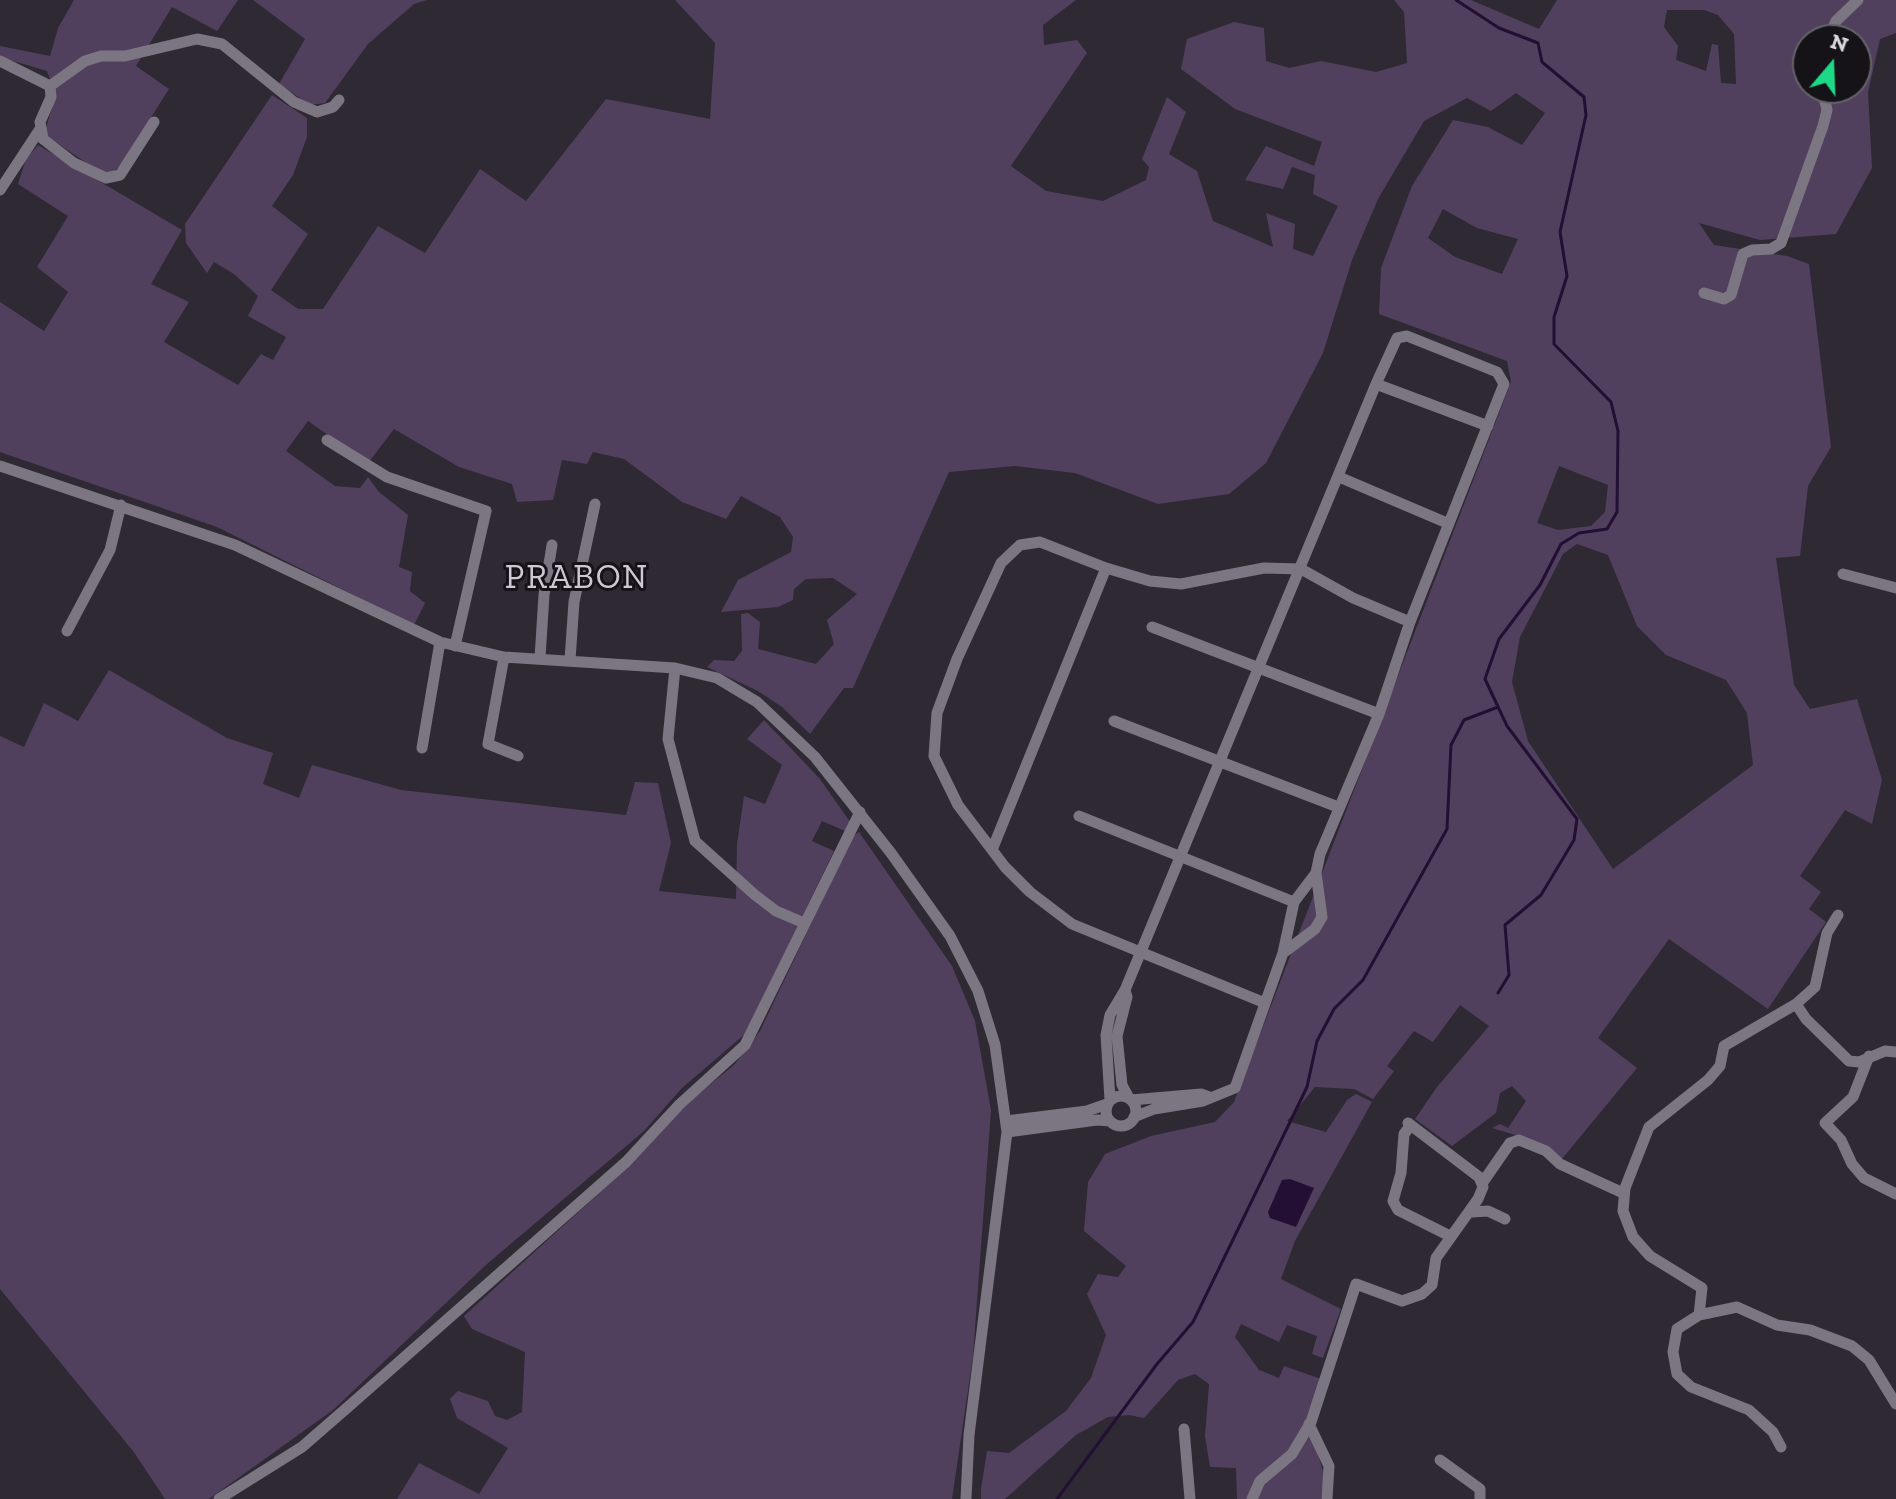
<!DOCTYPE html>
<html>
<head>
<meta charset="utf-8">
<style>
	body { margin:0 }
	#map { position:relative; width:1896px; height:1499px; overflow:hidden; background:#2e2933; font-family:"Zilla Slab",serif }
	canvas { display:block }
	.north { position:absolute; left:1792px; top:24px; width:80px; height:80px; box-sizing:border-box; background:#151317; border:2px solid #646267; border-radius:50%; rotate:19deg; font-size:22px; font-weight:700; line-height:32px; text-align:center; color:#dbd8df }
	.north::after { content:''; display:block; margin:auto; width:28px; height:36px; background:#1cd988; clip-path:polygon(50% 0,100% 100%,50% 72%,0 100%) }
</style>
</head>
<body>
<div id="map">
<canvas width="1896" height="1499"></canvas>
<div class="north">N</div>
</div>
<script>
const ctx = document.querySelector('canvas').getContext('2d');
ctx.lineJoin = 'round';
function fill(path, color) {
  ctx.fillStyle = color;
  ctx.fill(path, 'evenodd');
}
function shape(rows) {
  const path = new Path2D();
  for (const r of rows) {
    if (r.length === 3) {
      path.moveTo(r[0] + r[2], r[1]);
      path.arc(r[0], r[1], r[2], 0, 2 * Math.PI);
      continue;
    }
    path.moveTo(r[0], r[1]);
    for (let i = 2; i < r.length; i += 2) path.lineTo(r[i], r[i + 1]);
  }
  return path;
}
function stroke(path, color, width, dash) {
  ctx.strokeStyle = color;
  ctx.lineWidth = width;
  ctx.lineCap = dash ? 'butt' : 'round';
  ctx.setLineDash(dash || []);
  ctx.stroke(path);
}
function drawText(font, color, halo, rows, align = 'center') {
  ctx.font = font + ' "Zilla Slab",serif';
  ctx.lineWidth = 6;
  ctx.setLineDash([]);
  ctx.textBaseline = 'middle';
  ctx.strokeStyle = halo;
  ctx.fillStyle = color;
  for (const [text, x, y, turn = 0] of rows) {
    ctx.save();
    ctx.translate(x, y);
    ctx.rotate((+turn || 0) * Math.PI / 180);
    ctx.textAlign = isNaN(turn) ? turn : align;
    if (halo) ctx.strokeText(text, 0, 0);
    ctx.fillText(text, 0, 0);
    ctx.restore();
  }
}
fill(shape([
	[74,0,238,0,217,31,172,7,136,66,169,89,121,165,112,173,101,173,44,134,56,95,47,71,0,57,0,46,50,56,58,28],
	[253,0,427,0,414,4,368,44,325,103,310,105,279,84,305,39],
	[675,0,1076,0,1043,25,1044,45,1077,40,1087,53,1011,166,1046,191,1103,201,1146,180,1149,167,1142,159,1167,97,1186,112,1169,154,1197,171,1213,221,1273,247,1266,213,1295,224,1293,249,1313,256,1338,206,1313,194,1315,175,1292,167,1283,189,1245,180,1266,146,1314,166,1322,142,1235,109,1181,69,1187,39,1234,22,1264,28,1266,61,1289,68,1321,61,1376,72,1407,63,1404,12,1394,0,1471,0,1539,29,1557,0,1896,0,1896,33,1880,39,1868,92,1872,168,1836,234,1760,240,1699,223,1714,245,1787,256,1809,264,1831,447,1808,486,1800,556,1776,558,1794,685,1810,709,1857,699,1882,780,1872,824,1845,810,1800,876,1821,892,1809,909,1826,922,1768,1009,1669,939,1598,1038,1637,1068,1561,1160,1532,1140,1492,1128,1500,1124,1508,1128,1526,1101,1512,1086,1500,1093,1496,1113,1452,1146,1415,1119,1437,1087,1489,1026,1460,1005,1433,1042,1414,1031,1387,1066,1394,1071,1373,1099,1354,1089,1315,1087,1287,1121,1326,1132,1347,1100,1356,1094,1372,1102,1295,1241,1281,1279,1341,1309,1323,1358,1312,1354,1317,1336,1287,1325,1279,1342,1241,1324,1235,1337,1259,1370,1279,1378,1284,1366,1321,1379,1308,1420,1324,1475,1321,1499,1237,1499,1236,1468,1210,1467,1205,1436,1209,1384,1195,1374,1178,1380,1144,1418,1129,1415,1108,1417,1076,1435,1005,1499,981,1499,981,1489,987,1451,1009,1453,1066,1411,1091,1378,1106,1335,1087,1294,1098,1274,1118,1277,1126,1266,1084,1231,1088,1182,1105,1154,1151,1136,1215,1122,1234,1102,1511,382,1507,361,1379,314,1381,268,1412,186,1453,120,1488,127,1522,145,1545,113,1516,93,1491,111,1467,98,1424,121,1378,199,1352,260,1323,353,1266,463,1229,494,1158,504,1075,473,1015,466,949,472,853,688,844,688,810,734,782,707,758,691,707,667,714,660,734,661,742,651,741,614,748,613,760,622,758,649,816,664,834,644,827,620,857,594,833,578,806,579,794,589,793,600,778,607,721,612,738,580,791,552,793,537,780,517,741,496,726,519,682,502,624,459,593,452,587,464,562,460,553,500,517,502,512,484,459,467,394,429,368,463,308,421,286,451,335,486,360,488,368,477,379,492,408,515,399,567,412,572,410,591,425,603,414,625,217,527,0,452,0,302,44,331,68,292,37,267,68,216,18,184,26,159,38,145,182,230,151,284,189,302,164,342,238,385,261,354,273,360,286,337,248,316,258,296,234,274,214,262,207,273,186,243,185,224,272,95,307,118,307,137,293,175,272,206,308,234,271,290,298,309,323,309,378,226,425,253,480,169,526,201,606,99,710,119,715,43],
	[1667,10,1704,10,1718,15,1734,34,1736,84,1721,83,1718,45,1712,44,1706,71,1676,60,1678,46,1664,27],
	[1808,40,1856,40,1856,88,1808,88],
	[1443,209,1477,228,1518,239,1502,274,1455,257,1428,238],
	[1559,466,1608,485,1605,512,1591,526,1558,530,1537,523],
	[1577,544,1608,555,1637,626,1666,655,1726,680,1747,713,1753,765,1613,869,1528,741,1512,682,1520,637,1563,554],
	[109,670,227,738,273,753,263,784,299,798,312,765,401,790,626,815,635,782,658,783,671,843,659,891,736,899,737,844,744,796,765,804,782,765,747,739,764,720,820,779,850,822,845,831,822,821,812,841,834,851,745,1034,682,1088,644,1131,487,1264,333,1410,209,1499,165,1499,133,1451,0,1289,0,736,24,747,44,703,78,721],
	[859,832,952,966,975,1021,991,1110,973,1356,952,1499,397,1499,419,1463,479,1494,508,1448,457,1418,450,1399,458,1391,488,1401,495,1416,507,1420,522,1412,525,1352,472,1329,464,1316,617,1177,693,1098,734,1065,760,1031,853,836]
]), '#50405e');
fill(shape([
	[1290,1179,1314,1188,1296,1227,1270,1218,1268,1212,1282,1180]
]), '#230e34');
stroke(shape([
	[1456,0,1499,28,1538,43,1542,62,1584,97,1586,115,1560,232,1567,276,1554,317,1554,344,1611,402,1618,431,1617,512,1607,529,1579,533,1561,544,1540,585,1499,639,1485,679,1507,726,1577,819,1574,840,1541,895,1505,925,1509,975,1498,993],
	[1057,1499,1157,1364,1193,1322,1307,1087,1317,1041,1334,1009,1363,980,1447,829,1451,745,1464,720,1498,707]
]), '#230e34', 3);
stroke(shape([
	[1828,40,1836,21,1858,0],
	[0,61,50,86],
	[50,86,85,61,101,56,125,56,197,39,222,44,294,102,317,112,333,107,339,100],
	[50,86,51,97,40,122,43,139,74,163,106,178,120,175,154,122],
	[0,190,40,129],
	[1704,293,1724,299,1731,295,1743,254,1752,250,1771,249,1781,243,1823,126,1827,110,1822,88],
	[1376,384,1488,426],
	[327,440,387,477,486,511,455,646],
	[0,466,235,545,440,642,504,657,675,668,717,678,757,702,815,757,891,853,950,936,978,991,995,1045,1007,1132,969,1435,966,1499],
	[1339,477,1447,523],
	[1843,574,1896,588],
	[1152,627,1379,714],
	[67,631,110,550,121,505],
	[504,657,488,744,518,756],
	[540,658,544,595,552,545],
	[570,660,574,602,595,504],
	[675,668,668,739,695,841,755,895,776,911,804,923],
	[1114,721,1338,807],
	[422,748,440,642],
	[1079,816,1294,902],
	[992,850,1106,568],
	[1838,915,1827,933,1815,987,1796,1004,1724,1046,1720,1066,1708,1080,1649,1127,1625,1188,1623,1211,1633,1237,1650,1256,1702,1288,1699,1315,1737,1307,1777,1325,1810,1330,1852,1346,1869,1360,1896,1404],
	[1125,990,1127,997,1117,1036,1122,1085,1129,1098],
	[1265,1003,1072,924,1030,892,1005,867,958,805,934,756,937,713,957,659,1001,563,1020,545,1040,542,1106,568,1150,581,1181,584,1264,568,1301,569,1353,598,1410,622,1379,714,1320,854,1316,873,1322,917,1315,929,1283,953],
	[1796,1004,1806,1019,1849,1061,1859,1062,1885,1051,1896,1052],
	[1869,1056,1853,1097,1825,1123,1841,1140,1852,1164,1864,1178,1896,1194],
	[1121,1111,15],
	[1110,1100,1106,1035,1110,1015,1125,990,1376,384,1397,338,1407,336,1497,372,1504,384,1410,622],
	[1131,1100,1201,1094,1209,1097],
	[1134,1117,1154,1109,1203,1101,1235,1088,1283,953,1294,902,1316,873],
	[1006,1121,1087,1111,1107,1104],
	[1411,1125,1404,1134,1401,1173,1393,1201,1398,1210,1450,1236],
	[1007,1132,1097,1120,1110,1121],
	[1483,1182,1510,1143,1519,1140,1546,1151,1560,1164,1623,1193],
	[1472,1212,1488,1211,1505,1219],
	[1699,1315,1677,1329,1673,1352,1677,1374,1691,1387,1749,1410,1773,1432,1781,1447],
	[1309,1424,1329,1466,1327,1499],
	[1184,1429,1190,1499],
	[1440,1460,1480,1489,1480,1499],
	[219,1499,302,1447,348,1407,626,1162,680,1104,745,1045,860,812],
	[1252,1499,1260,1481,1292,1454,1311,1422,1356,1284,1402,1301,1422,1294,1432,1285,1436,1258,1478,1199,1483,1187,1479,1177,1408,1123]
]), '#7c7682', 11);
ctx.letterSpacing = '2px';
drawText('34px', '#cec8d5', '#151317', [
	["PRABON",577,578]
]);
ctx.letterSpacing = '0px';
</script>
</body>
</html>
